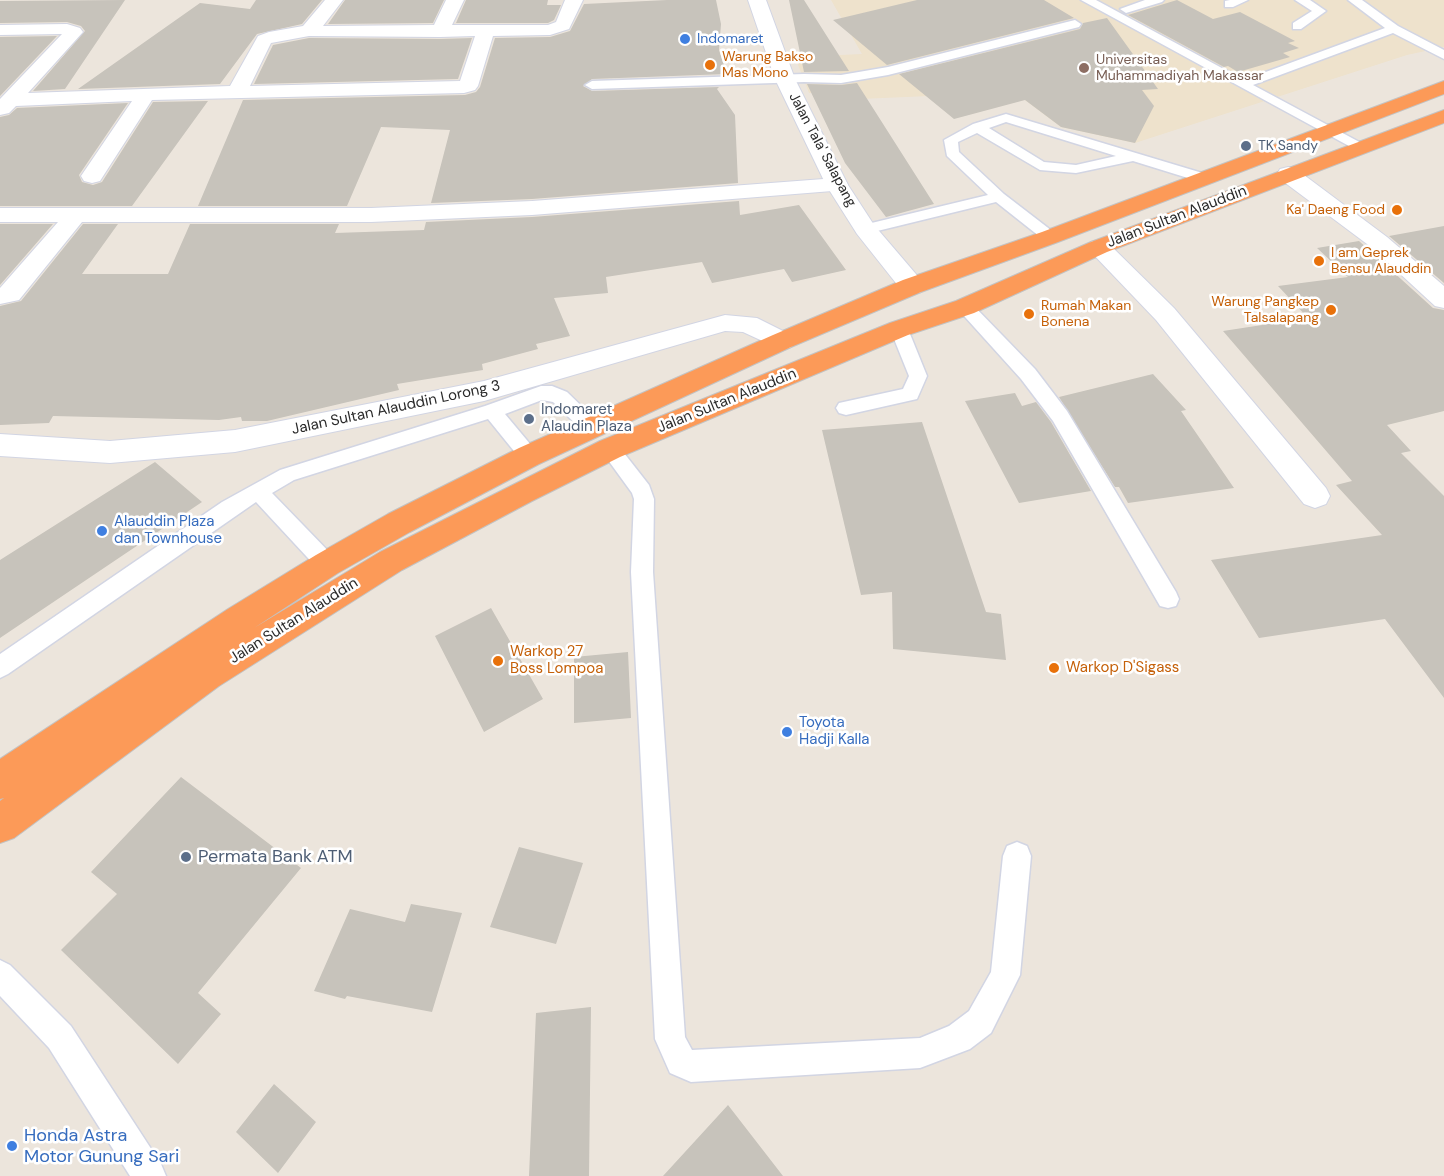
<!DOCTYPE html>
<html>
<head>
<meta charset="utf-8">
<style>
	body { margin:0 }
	canvas { display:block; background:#ece5dc }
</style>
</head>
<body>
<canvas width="1444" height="1176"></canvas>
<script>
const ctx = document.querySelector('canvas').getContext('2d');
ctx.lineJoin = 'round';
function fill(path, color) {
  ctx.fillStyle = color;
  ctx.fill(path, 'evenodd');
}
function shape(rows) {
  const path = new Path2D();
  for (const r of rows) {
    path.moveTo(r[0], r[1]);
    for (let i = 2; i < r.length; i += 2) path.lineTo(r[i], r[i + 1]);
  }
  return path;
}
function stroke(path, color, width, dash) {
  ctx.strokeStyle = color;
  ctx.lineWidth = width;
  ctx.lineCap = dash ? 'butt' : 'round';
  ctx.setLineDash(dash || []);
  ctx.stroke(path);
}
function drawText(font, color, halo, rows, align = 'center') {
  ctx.font = font + ' "DM Sans",sans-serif';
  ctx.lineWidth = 5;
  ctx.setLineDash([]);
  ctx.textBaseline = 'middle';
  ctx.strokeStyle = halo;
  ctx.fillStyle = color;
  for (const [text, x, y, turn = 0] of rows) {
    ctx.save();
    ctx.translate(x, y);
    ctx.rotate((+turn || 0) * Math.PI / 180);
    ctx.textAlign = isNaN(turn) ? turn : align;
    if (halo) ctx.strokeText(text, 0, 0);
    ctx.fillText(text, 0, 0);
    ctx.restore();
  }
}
fill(shape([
	[831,0,1444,0,1444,47,1407,55,1135,143,1061,127,1021,97,999,93,860,99,855,89,809,93,795,57,862,54]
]), '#eee2cc');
fill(shape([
	[125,0,65,89,33,91,85,31,81,26,67,22,0,23,0,1],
	[256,0,322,0,302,24,257,34,220,84,78,89,200,3,250,9],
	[345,0,444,0,433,23,328,24],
	[466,0,548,0,547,5,561,5,554,20,548,23,456,23],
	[667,0,716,0,721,24,719,50,727,74,592,79,583,86,592,91,719,87,717,89,735,115,738,183,532,199,431,203,450,130,381,127,347,206,198,206,243,100,465,95,476,92,480,87,495,38,550,37,570,31,584,4],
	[789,0,804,0,849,71,804,72],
	[917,0,1044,0,1074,18,887,65,833,20],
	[1177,0,1213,19,1240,12,1295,41,1288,43,1299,48,1283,53,1290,57,1238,72,1228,66,1224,67,1128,15],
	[1107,18,1158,89,1142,90,1154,106,1135,143,1061,127,1025,100,954,119,899,74,1080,29,1083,23],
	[57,36,0,96,0,37],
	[309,38,440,39,472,38,458,79,254,84,273,45],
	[857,83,934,204,886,217,845,163,807,84,841,85],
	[208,101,132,206,0,206,0,117,9,115,17,108,128,103,79,175,82,182,93,185,102,182,153,102],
	[739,201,740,215,799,205,846,270,792,282,784,269,712,283,702,262,606,277,608,293,554,298,570,336,536,344,538,349,482,364,483,370,397,384,399,390,267,421,242,421,241,417,219,420,53,416,49,423,0,425,0,306,21,301,83,224,118,224,82,274,168,274,190,224,339,224,335,233,424,230,426,222,532,217],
	[0,224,53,224,0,285],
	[1444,226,1444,283,1389,236],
	[1359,241,1433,308,1444,310,1444,411,1387,425,1411,451,1401,453,1444,496,1444,698,1385,619,1259,638,1211,560,1382,535,1336,485,1352,481,1223,331,1308,318,1278,286,1348,277,1317,248],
	[1153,374,1186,410,1181,411,1234,488,1128,503,1119,487,1115,487,1059,397],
	[1015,393,1022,406,1036,402,1051,422,1091,491,1019,503,965,401],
	[922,422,986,612,1001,614,1006,660,893,649,892,592,861,595,822,430],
	[155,462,202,502,0,638,0,560],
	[491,608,543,699,484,732,435,636],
	[628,652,631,718,574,723,574,657],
	[181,777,301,868,198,993,221,1014,178,1064,61,950,117,894,91,872],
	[519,847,583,863,556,944,490,927],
	[411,904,462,913,432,1012,347,996,345,999,314,991,350,909,405,922],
	[591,1007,589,1176,529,1176,536,1013],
	[274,1084,316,1122,278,1173,236,1132],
	[728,1105,783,1176,663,1176]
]), '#c7c3bb');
const lane = shape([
	[1081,0,1096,0,1244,80,1385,28,1348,0,1362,0,1398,26,1444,50,1444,59,1393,33,1253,85,1365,145,1367,148,1360,152,1081,0],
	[1145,0,1164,0,1162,2,1126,13,1120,9,1145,0],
	[1230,0,1248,0,1233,7,1225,7,1225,1,1230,0],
	[1295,0,1310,0,1326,11,1301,29,1293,29,1293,23,1312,11,1295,0],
	[1075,20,1081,24,1079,27,888,75,841,83,804,82,592,89,585,85,592,81,804,74,841,75,888,67,1075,20],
	[1006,114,1209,175,1212,178,1204,183,1133,161,1076,173,1040,170,977,133,958,142,959,152,1004,194,1056,234,1058,237,1056,240,1044,240,996,202,865,234,859,232,857,229,859,226,988,195,947,156,944,140,973,124,1006,114],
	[1006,122,1116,156,1076,165,1044,162,989,128,1006,122],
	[965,301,971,303,1035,369,1067,411,1176,592,1179,599,1176,606,1168,608,1160,606,1053,421,1021,379,956,307,959,303,965,301],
	[899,323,905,325,908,329,927,376,917,399,846,415,839,413,836,408,839,403,903,389,909,376,890,329,893,325,899,323],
	[541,386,552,386,567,392,598,422,601,427,598,432,591,434,584,432,553,402,542,400,505,414,536,451,539,456,536,461,529,463,522,461,488,419,294,480,272,493,335,558,338,564,335,570,327,573,319,570,256,502,8,674,0,678,0,654,222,502,280,470,485,406,541,386],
	[610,442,617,444,649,485,654,499,653,572,685,1037,692,1050,920,1038,949,1026,969,1011,991,972,1003,856,1007,846,1017,842,1027,846,1031,856,1020,975,991,1033,970,1049,920,1068,691,1082,670,1073,655,1039,631,572,634,499,632,493,600,449,603,444,610,442],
	[0,960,10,965,71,1026,161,1164,166,1176,130,1176,49,1048,0,996,0,960]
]);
const street = shape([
	[325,0,343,0,323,26,434,25,446,0,464,0,452,25,548,25,556,22,565,0,583,0,569,29,550,35,493,36,478,86,475,90,464,93,152,100,100,181,92,183,84,181,81,176,132,101,16,106,9,113,0,115,0,99,62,34,0,35,0,25,67,24,80,28,83,32,28,93,230,86,258,36,269,32,303,26,325,0],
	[309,36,440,37,475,36,460,81,250,86,271,43,309,36],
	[1288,167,1296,169,1387,237,1444,286,1444,308,1435,306,1371,247,1280,179,1277,174,1280,169,1288,167],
	[837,178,845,180,848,185,845,190,532,215,371,222,82,222,19,300,0,304,0,288,58,222,0,222,0,208,371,208,532,201,837,178],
	[1099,240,1107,242,1174,308,1326,488,1330,496,1326,504,1315,508,1304,504,1156,320,1091,252,1087,247,1091,242,1099,240],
	[725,315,757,318,791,335,795,341,791,347,782,350,743,332,725,331,484,401,235,452,110,463,0,456,0,434,110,441,235,430,484,381,725,315]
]);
const secondary = shape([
	[748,0,766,0,795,79,848,185,874,225,921,280,924,286,921,292,912,294,903,292,857,234,826,185,775,79,748,0]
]);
const highway = shape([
	[1444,81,1444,94,1058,242,921,292,791,347,539,464,410,532,338,573,254,628,380,552,600,441,890,323,956,301,1091,242,1444,110,1444,123,1107,252,974,313,908,335,620,457,532,501,402,570,219,686,14,838,0,843,0,801,4,798,0,799,0,759,228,609,316,555,388,514,519,448,773,335,903,280,1042,232,1444,81]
]);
stroke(lane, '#d2d5e3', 3);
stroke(street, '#d2d5e3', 2);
stroke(secondary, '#d2d5e3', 2);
stroke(highway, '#c3c3c3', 2);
fill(lane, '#fff');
fill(street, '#fff');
fill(secondary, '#fff');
fill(highway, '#fc9a58');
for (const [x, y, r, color] of [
	[685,39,6,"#3f7fe0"],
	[710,65,6,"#e8710a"],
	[1084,68,6,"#8d6e63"],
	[1246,146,6,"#5c6f8a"],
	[1397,210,6,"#e8710a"],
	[1319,261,6,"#e8710a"],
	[1331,310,6,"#e8710a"],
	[1029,314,6,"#e8710a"],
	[529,419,6,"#5c6f8a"],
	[102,531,6,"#3f7fe0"],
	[498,661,6,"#e8710a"],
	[1054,668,6,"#e8710a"],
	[787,732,6,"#3f7fe0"],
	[186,857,6,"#5c6f8a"],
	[12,1146,6,"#3f7fe0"]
]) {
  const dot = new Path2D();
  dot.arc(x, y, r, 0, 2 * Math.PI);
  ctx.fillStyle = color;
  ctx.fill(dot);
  stroke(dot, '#fff', 2);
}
drawText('14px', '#366cbe', '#fff', [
	["Indomaret",697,39]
], 'left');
drawText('14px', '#c56008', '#fff', [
	["Warung Bakso",722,57],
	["Mas Mono",722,73],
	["Ka' Daeng Food",1385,210,"right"],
	["I am Geprek",1331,253],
	["Bensu Alauddin",1331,269],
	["Warung Pangkep",1319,302,"right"],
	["Talsalapang",1319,318,"right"],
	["Rumah Makan",1041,306],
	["Bonena",1041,322]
], 'left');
drawText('14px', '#785e54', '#fff', [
	["Universitas",1096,60],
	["Muhammadiyah Makassar",1096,76]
], 'left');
drawText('14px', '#4e5e75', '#fff', [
	["TK Sandy",1258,146]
], 'left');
drawText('14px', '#2a2a2a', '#fff', [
	["Jalan Tala' Salapang",822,150,62]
]);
drawText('15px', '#2a2a2a', '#fff', [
	["Jalan Sultan Alauddin",1177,217,-21],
	["Jalan Sultan Alauddin",727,401,-22],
	["Jalan Sultan Alauddin Lorong 3",396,408,-12],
	["Jalan Sultan Alauddin",294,621,-32]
]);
drawText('15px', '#4e5e75', '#fff', [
	["Indomaret",541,410],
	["Alaudin Plaza",541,427]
], 'left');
drawText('15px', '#366cbe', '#fff', [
	["Alauddin Plaza",114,522],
	["dan Townhouse",114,539],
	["Toyota",799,723],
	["Hadji Kalla",799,740]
], 'left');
drawText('15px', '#c56008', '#fff', [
	["Warkop 27",510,652],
	["Boss Lompoa",510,669],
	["Warkop D'Sigass",1066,668]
], 'left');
drawText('18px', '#4e5e75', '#fff', [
	["Permata Bank ATM",198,857]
], 'left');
drawText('18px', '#366cbe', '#fff', [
	["Honda Astra",24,1136],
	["Motor Gunung Sari",24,1157]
], 'left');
</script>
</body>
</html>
